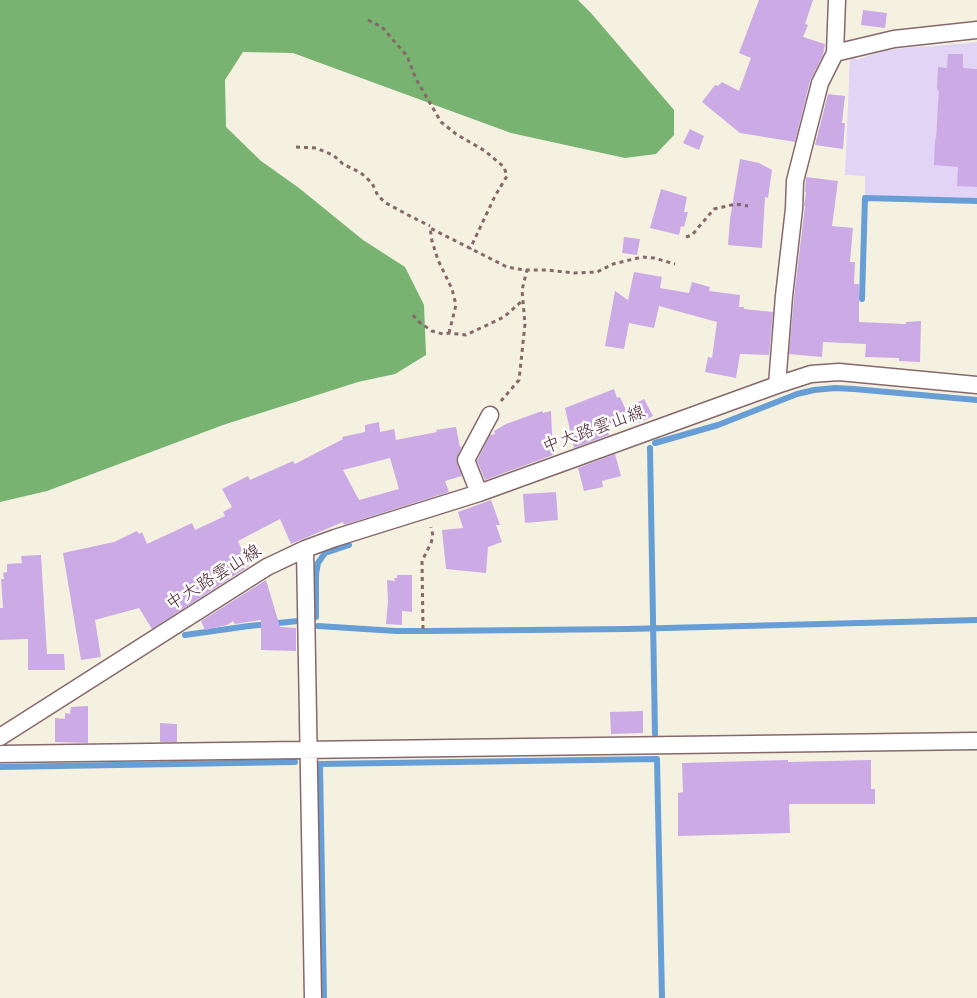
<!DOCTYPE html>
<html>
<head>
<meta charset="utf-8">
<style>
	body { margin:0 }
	canvas { display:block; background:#f5f1e1 }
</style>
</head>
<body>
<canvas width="977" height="998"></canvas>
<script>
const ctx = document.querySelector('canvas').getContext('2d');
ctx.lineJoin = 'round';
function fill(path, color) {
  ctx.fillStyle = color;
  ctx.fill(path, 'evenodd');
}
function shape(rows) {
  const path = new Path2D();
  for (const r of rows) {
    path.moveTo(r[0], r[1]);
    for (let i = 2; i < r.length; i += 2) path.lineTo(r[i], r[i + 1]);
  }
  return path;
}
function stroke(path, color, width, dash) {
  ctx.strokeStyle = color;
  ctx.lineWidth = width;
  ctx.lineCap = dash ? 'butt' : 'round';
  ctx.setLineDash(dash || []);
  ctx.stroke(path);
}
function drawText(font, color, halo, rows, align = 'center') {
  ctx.font = font + ' Pangolin,"Klee One",sans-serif';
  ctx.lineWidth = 5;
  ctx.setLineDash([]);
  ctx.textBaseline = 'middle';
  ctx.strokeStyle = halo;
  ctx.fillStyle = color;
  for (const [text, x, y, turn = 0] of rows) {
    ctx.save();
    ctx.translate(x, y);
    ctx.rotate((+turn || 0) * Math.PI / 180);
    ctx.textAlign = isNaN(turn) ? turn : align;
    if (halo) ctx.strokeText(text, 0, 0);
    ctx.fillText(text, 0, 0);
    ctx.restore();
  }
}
fill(shape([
	[977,42,977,199,865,196,865,176,845,175,850,57,855,56,856,60,886,50,925,46,925,47]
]), '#e1d4f4');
fill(shape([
	[0,0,578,0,591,13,674,110,674,135,656,154,625,158,511,133,293,53,243,52,225,80,226,127,261,161,299,188,363,240,405,267,424,305,426,355,395,374,358,382,223,425,47,491,0,502]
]), '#78b372');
stroke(shape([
	[862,299,865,198,977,201],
	[655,443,718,425,797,394,814,390,835,388,854,389,977,400],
	[650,448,655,734],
	[316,617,316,574,318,563,325,553,349,545],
	[318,626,396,631,429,631,627,629,977,620],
	[185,635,249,626,298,621],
	[0,767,295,762],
	[324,998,320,764,657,759,662,998]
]), '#679ed5', 6);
fill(shape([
	[759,0,813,0,805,24,808,25,803,37,825,44,823,55,810,81,795,142,740,133,702,102,715,85,718,86,722,82,739,91,751,58,739,53],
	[863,10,887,13,885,28,861,25],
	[948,54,963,54,963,68,977,69,977,187,957,186,958,167,934,165,935,139,936,140,938,105,939,90,937,90,938,67,947,68],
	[828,94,845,96,842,123,845,123,843,149,815,145],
	[690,129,704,136,699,150,683,143],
	[740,159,759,163,772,170,768,198,765,197,762,248,728,245,730,219],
	[806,177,838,181,832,226,853,228,850,262,855,262,854,284,859,284,859,322,906,324,906,322,921,321,920,362,899,361,899,358,865,357,866,344,823,342,822,357,789,354,794,297,805,206,804,206,806,192,805,192],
	[661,189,687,197,684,212,688,212,684,227,681,226,679,235,650,228],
	[624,237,640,239,637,255,622,253],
	[634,272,662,277,660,288,689,293,692,282,710,287,709,291,740,295,739,307,744,307,744,309,773,312,769,355,740,354,736,378,705,372,708,357,712,358,717,322,659,306,654,328,629,323,624,349,605,346,615,291,628,300],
	[614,389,617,398,620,397,629,417,607,426,609,435,574,448,565,408],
	[644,399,653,416,639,423,631,406],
	[542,411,543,413,551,411,553,455,485,480,477,461,490,435,495,434,494,431,506,424],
	[379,422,380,432,394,429,396,440,437,432,436,430,456,427,460,447,462,446,456,460,462,476,445,481,449,492,344,525,343,522,291,544,280,519,238,541,249,566,152,629,139,608,95,620,101,657,81,660,63,553,114,542,137,531,139,534,142,532,147,544,192,523,195,530,225,516,223,512,232,507,222,489,248,476,250,480,293,461,295,464,343,439,342,437,365,432,365,425],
	[390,458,399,489,359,500,343,470],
	[615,454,621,476,602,481,603,487,584,491,578,468],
	[556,492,558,520,525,523,523,494],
	[491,500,500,525,496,525,502,542,488,547,486,573,446,569,442,530,463,528,458,512],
	[41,555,47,654,64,654,65,670,28,670,28,639,0,640,0,608,3,608,1,579,4,579,3,573,7,572,7,564,22,563,21,556],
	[397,575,412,575,412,612,402,611,402,625,386,624,388,601,387,580,395,581,394,578,397,578],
	[266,580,280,627,296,628,296,651,261,650,261,620,235,624,233,621,227,625,205,630,201,621],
	[88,706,88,743,55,742,55,718,65,719,65,713,70,714,71,707],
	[643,711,643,733,611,734,610,712],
	[160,723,177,724,177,742,160,742],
	[788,760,788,762,871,760,871,789,875,789,875,804,790,804,789,805,790,833,678,836,678,793,683,792,682,763]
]), '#ccaae5');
const street = shape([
	[835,53,837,0],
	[777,385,811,374,839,372,977,385],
	[479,493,466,460,490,415],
	[305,549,313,998],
	[0,737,267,567,305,549,335,538,479,493,777,385,784,296,794,209,795,181,820,83,835,53,894,39,977,30],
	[0,754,977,741]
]);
stroke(street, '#86686b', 19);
stroke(shape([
	[368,20,382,27,407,56,416,79,441,122,456,134,485,151,504,167,507,176,495,196,470,249],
	[296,147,316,148,333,155,343,164,361,173,372,183,378,196,386,203,408,215,430,226],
	[686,237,692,235,714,209,736,204,748,206],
	[413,315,419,322,432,331,443,334,449,333,466,335,504,317,522,301],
	[449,333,456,305,452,289,438,260,432,241,430,228,507,267,524,270,547,270,574,273,597,272,613,264,642,257,654,258,675,264],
	[501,401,519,380,525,324,522,290,527,270],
	[423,629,422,561,431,543,433,536,431,527]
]), '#86686b', 3, [4, 4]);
stroke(street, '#fff', 16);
drawText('18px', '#4a1f2b', '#fff', [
	["中大路雲山線",594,430,-20],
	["中大路雲山線",214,578,-32]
]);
</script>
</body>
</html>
